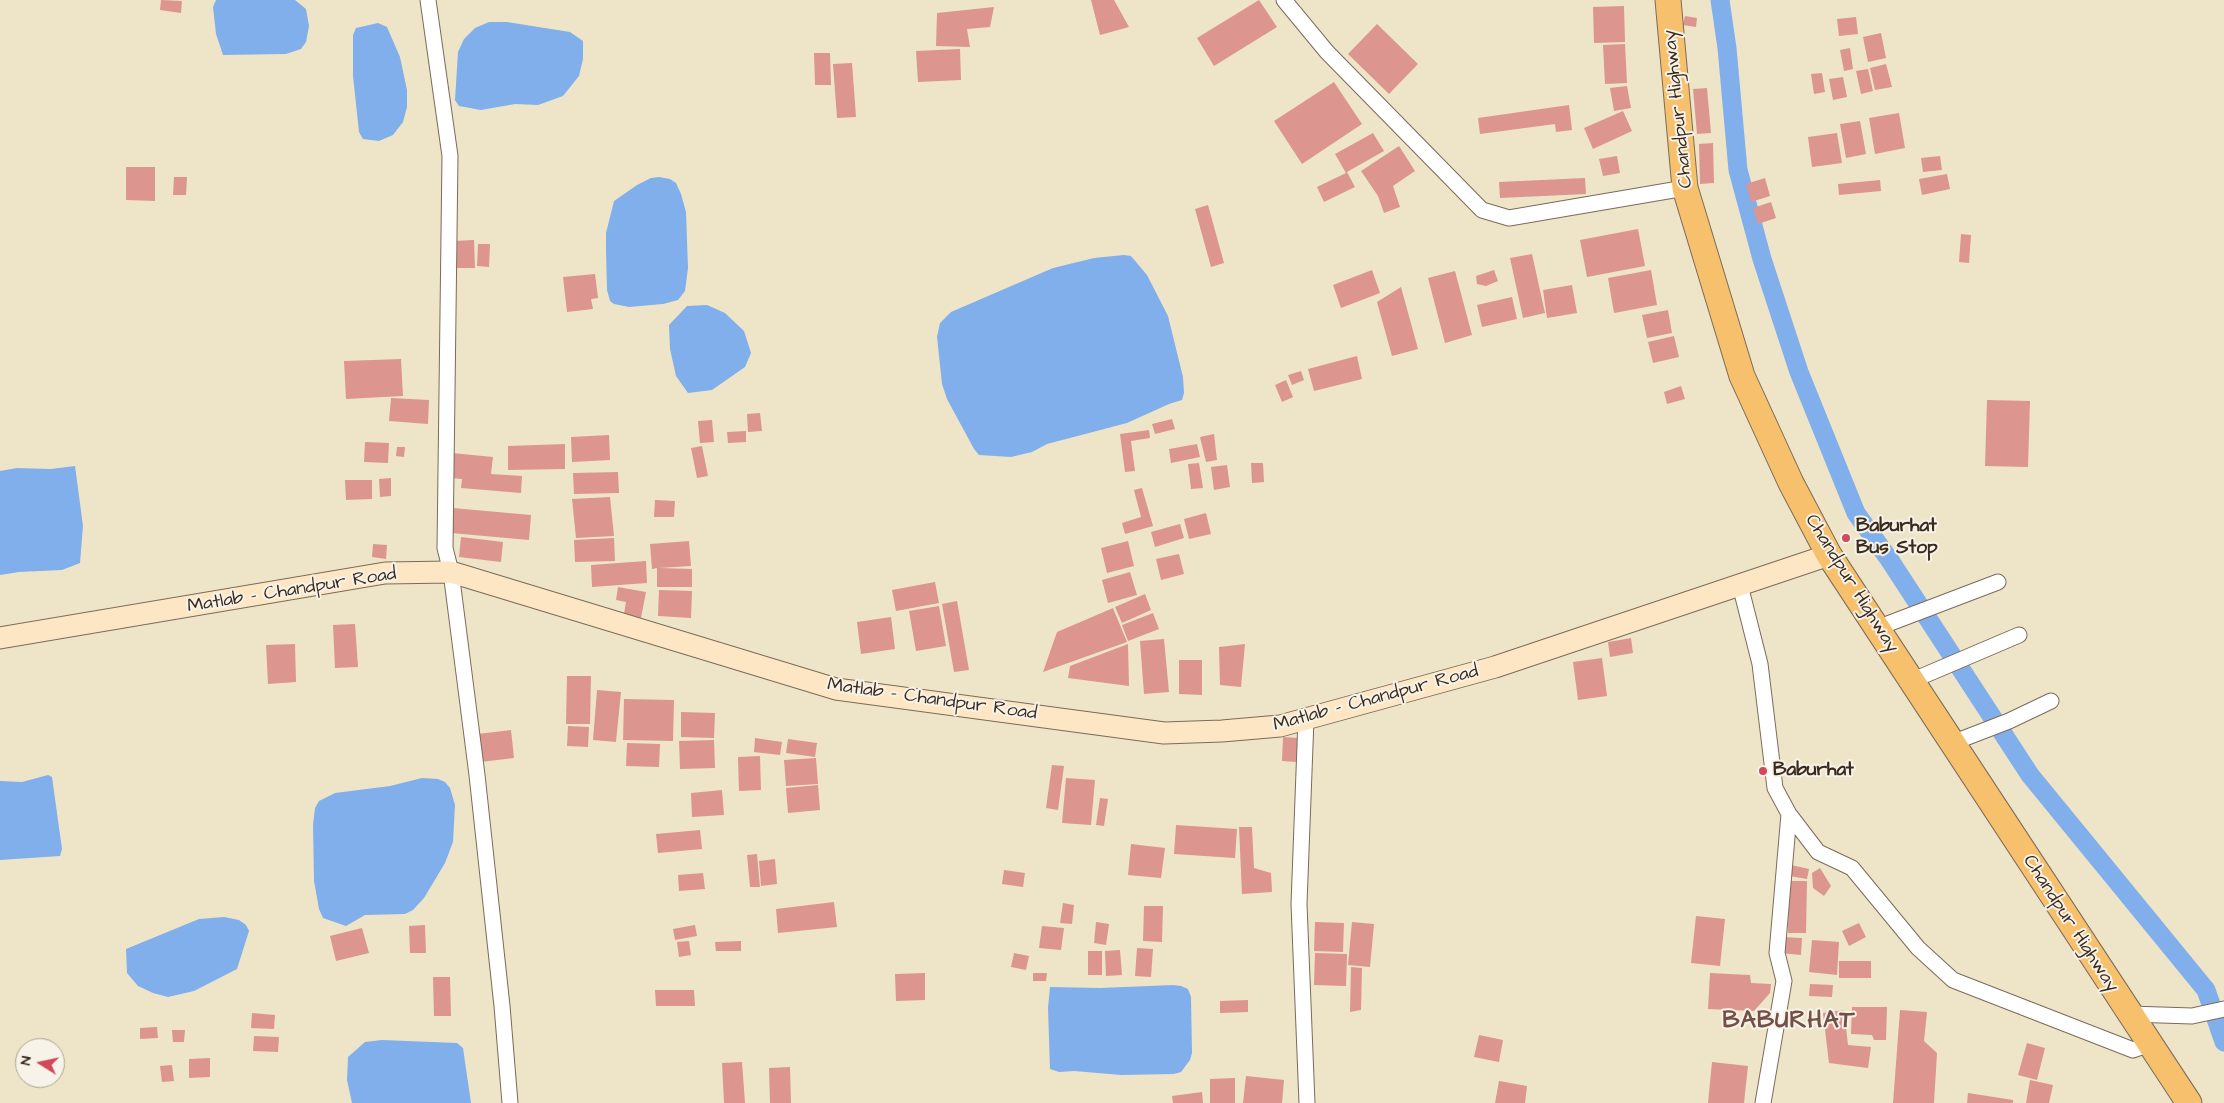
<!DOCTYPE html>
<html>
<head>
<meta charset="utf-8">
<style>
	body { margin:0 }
	#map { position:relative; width:2224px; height:1103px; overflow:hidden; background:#eee5c8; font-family:"Architects Daughter",sans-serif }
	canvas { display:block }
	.north { position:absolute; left:15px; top:1038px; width:50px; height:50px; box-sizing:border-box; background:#f7f3e8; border:1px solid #aca397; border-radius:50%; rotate:280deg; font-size:14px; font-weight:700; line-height:20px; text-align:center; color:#3b2a1e }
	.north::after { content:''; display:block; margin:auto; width:18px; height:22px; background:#d1495b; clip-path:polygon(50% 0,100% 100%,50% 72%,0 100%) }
</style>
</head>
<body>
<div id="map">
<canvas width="2224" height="1103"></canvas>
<div class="north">N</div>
</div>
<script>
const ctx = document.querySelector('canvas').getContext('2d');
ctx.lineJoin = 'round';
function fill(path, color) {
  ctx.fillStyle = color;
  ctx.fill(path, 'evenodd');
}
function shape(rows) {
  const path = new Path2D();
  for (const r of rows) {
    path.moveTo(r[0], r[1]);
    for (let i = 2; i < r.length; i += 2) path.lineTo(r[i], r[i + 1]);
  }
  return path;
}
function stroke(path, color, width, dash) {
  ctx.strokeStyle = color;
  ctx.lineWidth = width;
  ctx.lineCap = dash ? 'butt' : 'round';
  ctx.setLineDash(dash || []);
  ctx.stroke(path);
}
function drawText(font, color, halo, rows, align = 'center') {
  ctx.font = font + ' "Architects Daughter",sans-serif';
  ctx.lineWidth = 4;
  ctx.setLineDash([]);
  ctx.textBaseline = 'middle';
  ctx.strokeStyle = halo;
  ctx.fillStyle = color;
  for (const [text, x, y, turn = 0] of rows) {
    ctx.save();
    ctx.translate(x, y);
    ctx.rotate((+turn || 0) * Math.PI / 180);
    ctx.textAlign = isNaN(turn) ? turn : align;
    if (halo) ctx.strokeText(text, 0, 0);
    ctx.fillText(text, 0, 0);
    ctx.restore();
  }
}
fill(shape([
	[216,0,295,0,306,9,309,26,306,42,301,49,286,54,223,55,216,34,213,7],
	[489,22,507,22,570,32,583,41,583,59,579,76,563,96,538,105,515,104,481,110,459,106,455,100,458,52,464,39,475,28],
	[378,23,387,27,400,57,407,90,407,107,403,122,393,135,379,141,363,139,359,132,353,76,353,35,356,28],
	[659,177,670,179,676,183,681,194,686,212,688,268,685,291,678,300,663,304,629,307,614,304,610,301,607,290,606,251,606,233,614,201,637,185,651,178],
	[1124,255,1131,256,1147,275,1168,316,1183,377,1184,393,1182,400,1169,404,1127,423,1047,444,1032,452,1011,457,979,455,974,449,947,399,942,384,937,337,940,323,951,312,1053,268,1094,258],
	[707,305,725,313,744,331,751,353,745,367,712,390,688,393,676,376,670,349,669,325,687,306],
	[75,466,83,526,80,563,62,570,19,572,0,575,0,471,17,468,51,469],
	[48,775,52,777,62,849,60,856,0,860,0,781,22,782],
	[422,778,438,779,445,782,450,788,455,805,453,842,445,863,424,898,413,910,405,914,365,915,346,926,323,918,319,909,314,881,313,825,315,808,319,801,335,793,390,786],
	[224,917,239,920,246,925,249,931,237,969,194,991,168,997,153,993,138,986,127,973,126,949,199,919],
	[1173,985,1181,986,1188,989,1191,997,1192,1053,1190,1060,1181,1072,1174,1074,1121,1075,1074,1071,1059,1072,1050,1069,1048,1008,1050,987,1100,988],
	[382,1040,457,1043,463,1048,471,1103,352,1103,347,1080,348,1057,365,1042]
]), '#80afeb');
stroke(shape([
	[1720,0,1727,48,1738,170,1762,259,1799,372,1856,513,1889,559,2030,775,2206,990,2224,1042]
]), '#80afeb', 19);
fill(shape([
	[161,0,182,1,181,13,160,10],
	[1091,0,1114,0,1129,27,1100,35],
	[1259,0,1277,27,1214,66,1197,38],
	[1624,6,1625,42,1594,43,1593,7],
	[994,7,990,27,967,29,970,47,936,46,937,13],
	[1685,16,1697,18,1696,27,1683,25],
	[1856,17,1858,34,1839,36,1837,19],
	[1377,24,1418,64,1389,94,1348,54],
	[1881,33,1886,58,1868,62,1863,37],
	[1625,44,1627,83,1605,84,1603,45],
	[1850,48,1853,69,1844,71,1840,50],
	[960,49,961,80,918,82,916,51],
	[814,53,830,53,831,85,815,85],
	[852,63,856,117,837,118,833,64],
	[1886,64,1892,87,1875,90,1870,68],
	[1868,69,1873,91,1861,94,1856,71],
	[1822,73,1825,92,1814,94,1811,74],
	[1843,77,1847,97,1833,100,1829,79],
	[1334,82,1362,124,1302,164,1274,121],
	[1627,86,1631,108,1614,111,1610,88],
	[1707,88,1711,133,1697,134,1693,89],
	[1569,105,1572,130,1556,132,1555,124,1480,134,1478,118],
	[1623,111,1632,131,1593,149,1584,128],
	[1899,113,1905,148,1875,154,1869,118],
	[1860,121,1866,154,1846,158,1840,124],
	[1373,133,1384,151,1347,172,1355,187,1324,202,1317,187,1346,173,1335,154],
	[1837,133,1842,163,1812,167,1808,137],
	[1713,143,1714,183,1700,184,1699,144],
	[1399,146,1415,171,1393,186,1400,207,1384,213,1378,196,1361,171],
	[1617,156,1620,173,1603,176,1599,159],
	[1940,156,1942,170,1923,172,1921,158],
	[126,167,155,167,155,201,126,200],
	[1947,174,1950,189,1922,195,1919,179],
	[174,177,187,177,186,195,173,195],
	[1585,178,1586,194,1500,198,1499,182],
	[1765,178,1770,196,1751,202,1746,184],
	[1880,180,1881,191,1839,195,1838,184],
	[1771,202,1776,218,1758,224,1753,208],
	[1208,205,1224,263,1211,267,1195,209],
	[1638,229,1645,266,1587,277,1580,240],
	[1961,234,1971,235,1969,263,1959,262],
	[474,240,475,268,455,268,454,241],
	[478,244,490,244,489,267,477,266],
	[1532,254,1545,313,1523,318,1510,258],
	[1372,270,1380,293,1341,308,1333,285],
	[1494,270,1498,281,1486,286,1477,284,1476,276],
	[1651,270,1657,305,1614,313,1608,278],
	[1455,271,1472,335,1445,343,1428,278],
	[595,274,598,298,591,299,593,309,567,312,563,277],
	[1572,285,1577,313,1547,318,1543,290],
	[1401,287,1418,349,1392,356,1377,302],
	[1512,297,1517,319,1482,327,1477,305],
	[1668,310,1672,333,1647,338,1642,315],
	[1674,336,1679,357,1653,363,1648,342],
	[1357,356,1362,379,1314,391,1308,369],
	[401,359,403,396,346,399,344,361],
	[1301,371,1304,380,1292,385,1288,375],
	[1286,380,1293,397,1282,402,1275,385],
	[1681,386,1685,399,1667,404,1664,392],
	[391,398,429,400,428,424,389,421],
	[1987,400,2030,401,2028,467,1985,466],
	[760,413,762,431,748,432,747,414],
	[1172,419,1175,429,1155,434,1152,424],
	[712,420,714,442,700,443,698,421],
	[1149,430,1150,438,1131,441,1135,471,1125,472,1120,434],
	[746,431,746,442,728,443,727,432],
	[1214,434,1217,460,1206,462,1200,437],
	[609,435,610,460,572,462,571,437],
	[365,442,389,443,388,463,364,462],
	[565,444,565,469,508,470,508,446],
	[1197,444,1200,457,1171,463,1169,449],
	[702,446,708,476,697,478,691,448],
	[397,447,405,447,404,457,396,456],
	[452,453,493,457,491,474,522,476,521,493,461,488,462,479,450,478],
	[1199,463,1203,488,1191,489,1188,464],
	[1251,463,1263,463,1264,482,1252,483],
	[1227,465,1230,487,1214,490,1211,467],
	[618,472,619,493,574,494,573,473],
	[391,478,391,496,380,497,379,479],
	[345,480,372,480,372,499,346,500],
	[1142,488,1153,526,1125,534,1122,523,1141,517,1134,490],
	[610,497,614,536,576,538,572,499],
	[655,500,675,501,674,517,654,517],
	[453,508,531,515,529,540,451,533],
	[1206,513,1211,534,1189,539,1184,519],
	[1180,524,1184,538,1155,547,1151,532],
	[461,537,503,542,501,562,459,557],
	[614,538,615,561,575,562,574,540],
	[689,541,691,566,659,568,692,569,692,587,657,587,657,568,652,569,650,544],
	[1128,541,1134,566,1107,573,1101,548],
	[373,544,387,545,386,559,372,557],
	[1179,554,1184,574,1161,580,1156,559],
	[646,561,647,583,592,587,591,565],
	[1130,572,1137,595,1108,603,1102,580],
	[935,582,939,603,896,611,892,590],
	[618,587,646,592,641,618,624,614,626,602,616,600],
	[659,590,692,591,691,618,658,616],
	[1145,594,1151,610,1122,623,1115,607],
	[957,601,969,670,954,672,942,604],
	[939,606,946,646,916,651,909,611],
	[1113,608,1127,642,1043,672,1057,632],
	[1153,613,1159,629,1128,641,1122,625],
	[891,617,895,649,861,654,857,622],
	[355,624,358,667,335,668,333,625],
	[1631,638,1633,653,1610,657,1608,642],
	[1164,639,1169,692,1144,694,1140,641],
	[295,644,296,682,268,684,266,645],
	[1128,644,1129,686,1068,678,1070,666],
	[1245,644,1241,687,1220,685,1219,647],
	[1602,658,1607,696,1578,700,1573,662],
	[1179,660,1202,660,1202,695,1179,694],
	[567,676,591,676,590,724,566,724],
	[597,690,621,692,616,742,593,740],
	[624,699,674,700,673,741,623,740],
	[681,712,715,713,714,738,681,737],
	[568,726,589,727,588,747,567,746],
	[511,730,514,758,481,762,478,734],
	[1283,737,1299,738,1297,762,1282,761],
	[755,738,782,742,780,755,754,752],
	[788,739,817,743,815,757,786,753],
	[714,740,715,768,680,769,679,741],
	[627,743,660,744,659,767,626,766],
	[760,756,761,790,739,791,738,757],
	[816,758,818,784,786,786,784,760],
	[1052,765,1064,766,1058,810,1046,808],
	[1066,778,1095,780,1091,825,1062,823],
	[818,785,820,810,788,813,786,788],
	[722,790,724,815,692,817,691,793],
	[1100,798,1108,799,1104,826,1096,825],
	[1176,825,1237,829,1235,858,1174,854],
	[1239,827,1252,827,1254,868,1271,873,1272,892,1242,894],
	[700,830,702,849,658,853,656,834],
	[1131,844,1165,848,1161,878,1128,875],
	[757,854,760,887,750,887,747,855],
	[775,859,777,884,761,886,759,861],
	[1791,865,1809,869,1807,879,1789,876],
	[1820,868,1831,886,1824,896,1813,888,1812,873],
	[1004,870,1025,873,1023,887,1002,884],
	[703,873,705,889,679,891,678,875],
	[1789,881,1807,881,1806,933,1788,933],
	[834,902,837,927,778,933,776,909],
	[1063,903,1074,905,1072,924,1060,923],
	[1144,906,1163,906,1162,942,1143,941],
	[1696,916,1725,919,1720,966,1691,963],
	[1096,922,1109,924,1106,945,1094,943],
	[1315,922,1344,923,1343,952,1314,951],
	[1352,922,1374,924,1370,967,1348,965],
	[1859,923,1866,937,1849,946,1842,931],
	[425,925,426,953,410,953,409,926],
	[695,925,697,936,675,940,673,929],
	[1042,926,1064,928,1061,950,1039,948],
	[362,928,369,953,336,961,330,936],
	[1781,937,1802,938,1801,955,1780,953],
	[1812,940,1839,942,1837,975,1809,972],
	[689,941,691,955,679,957,677,942],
	[741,941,741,951,716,951,715,942],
	[1137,948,1153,949,1151,977,1135,976],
	[1120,950,1122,975,1106,976,1105,951],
	[1088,951,1102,951,1102,975,1088,975],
	[1014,953,1029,956,1026,970,1011,967],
	[1315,953,1347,954,1346,986,1314,985],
	[1839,961,1871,961,1871,978,1839,978],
	[1351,967,1362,968,1361,1010,1350,1012],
	[925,973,925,1000,896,1001,895,974],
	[1033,973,1047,973,1046,981,1033,981],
	[1710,973,1750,975,1751,983,1771,984,1770,993,1754,1011,1708,1009],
	[433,977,450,977,451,1016,434,1016],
	[1810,984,1833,985,1832,997,1809,996],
	[655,990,694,990,695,1006,656,1006],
	[1248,1000,1248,1012,1220,1013,1220,1001],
	[1852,1007,1887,1007,1886,1040,1874,1040,1872,1035,1851,1034],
	[1844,1010,1848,1045,1871,1047,1868,1068,1829,1063,1823,1013],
	[1900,1010,1927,1012,1924,1041,1937,1053,1934,1103,1893,1103],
	[252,1013,275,1015,274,1029,251,1028],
	[157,1027,158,1038,140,1039,140,1028],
	[172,1030,185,1030,184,1042,173,1042],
	[1479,1035,1503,1040,1499,1062,1474,1057],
	[254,1036,279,1037,278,1052,253,1051],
	[2027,1043,2045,1048,2037,1080,2018,1075],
	[210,1058,210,1077,189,1078,189,1059],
	[742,1062,745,1103,724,1103,722,1063],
	[1712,1062,1748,1066,1744,1103,1708,1103],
	[172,1065,174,1081,162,1082,160,1066],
	[790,1067,791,1103,770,1103,769,1068],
	[1246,1076,1284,1080,1282,1103,1243,1103],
	[1235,1078,1235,1103,1210,1103,1210,1079],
	[2030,1080,2053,1085,2049,1103,2026,1103],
	[1499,1081,1527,1086,1525,1103,1495,1103],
	[1202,1092,1203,1103,1173,1103,1172,1096],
	[1968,1093,2013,1100,2013,1103,1967,1103]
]), '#dc958f');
const street = shape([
	[428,0,450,156,445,548,451,572,477,775,502,1006,510,1103],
	[1284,0,1327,52,1482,210,1509,218,1685,188],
	[1740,585,1760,664,1775,788,1789,814,1818,852,1852,868,1918,948,1953,980,2133,1050,2150,1044],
	[1877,628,1998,582],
	[1911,681,2019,635],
	[1306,719,1299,904,1307,1103],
	[1952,743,2009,721,2051,701],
	[2130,1014,2192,1016,2224,1009],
	[1763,1103,1784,981,1777,953,1789,814]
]);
const secondary = shape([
	[0,638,385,573,451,572,836,689,1164,733,1222,731,1280,726,1495,667,1829,555]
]);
const primary = shape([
	[1668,0,1685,188,1742,376,1791,483,1829,555,2189,1103]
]);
stroke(street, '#7a6b5a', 17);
stroke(secondary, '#7a6b5a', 23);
stroke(primary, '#7a6b5a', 27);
stroke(street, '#fff', 15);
stroke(secondary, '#fce6c4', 21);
stroke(primary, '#f7c06c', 25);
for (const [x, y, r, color] of [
	[1846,538,5,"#d1495b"],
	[1763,771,5,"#d1495b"]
]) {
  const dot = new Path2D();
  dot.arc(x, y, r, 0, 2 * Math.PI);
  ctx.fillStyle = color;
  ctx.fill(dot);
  stroke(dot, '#f7f3e8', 2);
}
drawText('19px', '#3b2a1e', '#f7f3e8', [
	["Chandpur Highway",1679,109,-96],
	["Chandpur Highway",1851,584,58],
	["Matlab - Chandpur Road",292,591,-9],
	["Matlab - Chandpur Road",1376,699,-15],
	["Matlab - Chandpur Road",932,700,8],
	["Chandpur Highway",2070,924,57]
]);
drawText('bold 19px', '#3b2a1e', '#f7f3e8', [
	["Baburhat",1856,527],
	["Bus Stop",1856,549],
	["Baburhat",1773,771]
], 'left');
ctx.letterSpacing = '1px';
drawText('bold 24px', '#734f46', '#f7f3e8', [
	["BABURHAT",1789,1022]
]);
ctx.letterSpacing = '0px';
</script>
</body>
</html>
